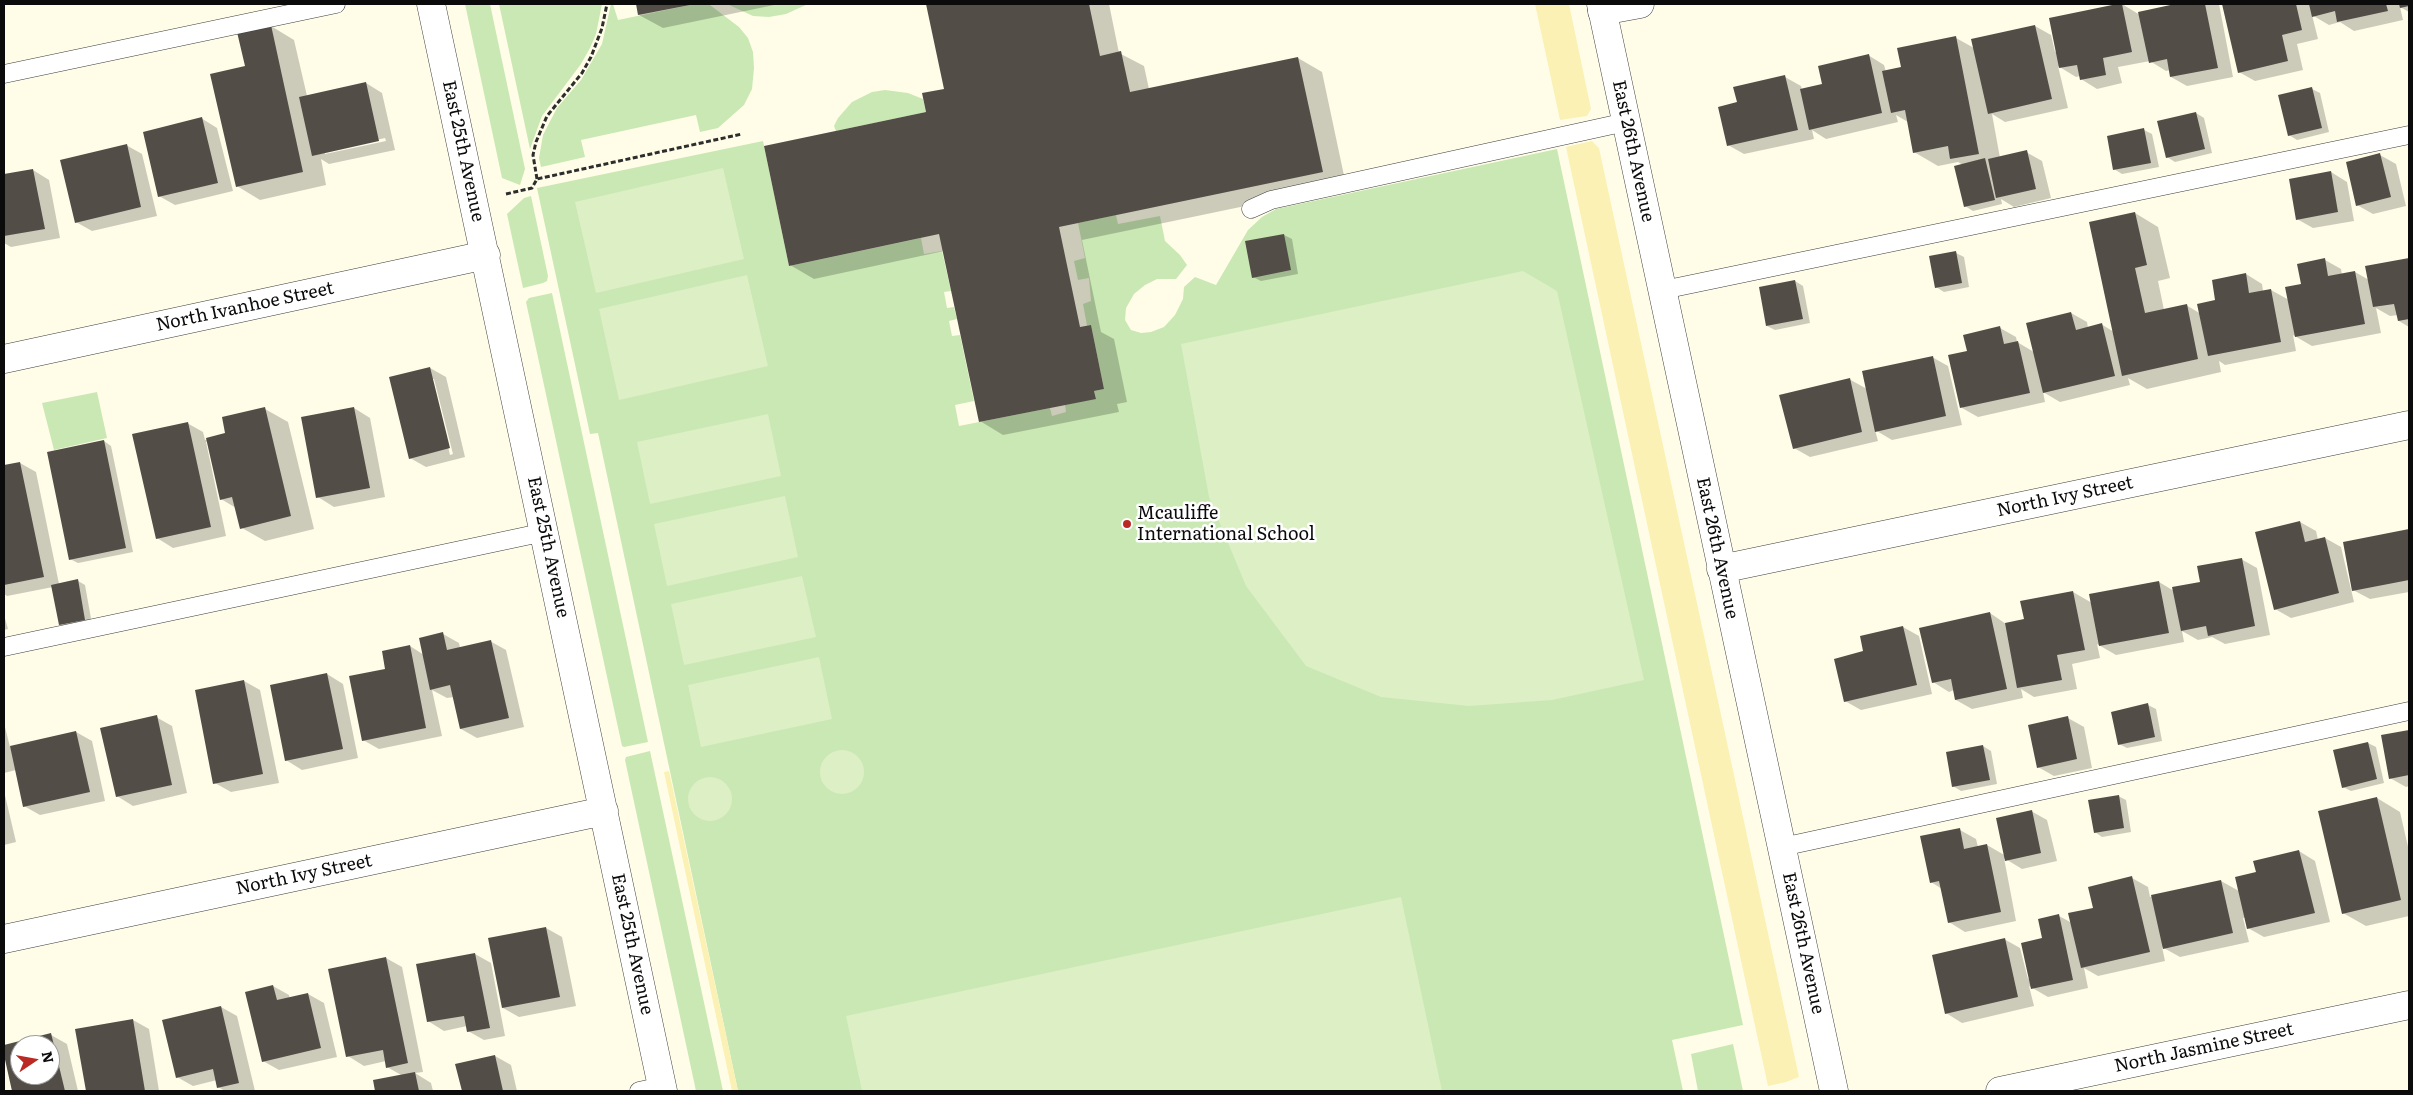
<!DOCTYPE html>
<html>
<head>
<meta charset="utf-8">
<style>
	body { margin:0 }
	#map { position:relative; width:2413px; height:1095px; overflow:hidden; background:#fffde8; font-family:Literata,serif }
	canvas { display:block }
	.frame { position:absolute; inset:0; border:5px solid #0b0b0b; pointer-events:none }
	.north { position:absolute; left:10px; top:1035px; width:50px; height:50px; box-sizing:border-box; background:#fff; border:1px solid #9d9d9d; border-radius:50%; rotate:78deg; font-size:14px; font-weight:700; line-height:20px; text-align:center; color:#0b0b0b }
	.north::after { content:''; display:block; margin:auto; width:18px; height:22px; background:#ba2923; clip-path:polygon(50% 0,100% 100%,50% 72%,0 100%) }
</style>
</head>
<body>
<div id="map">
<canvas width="2413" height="1095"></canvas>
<div class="frame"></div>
<div class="north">N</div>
</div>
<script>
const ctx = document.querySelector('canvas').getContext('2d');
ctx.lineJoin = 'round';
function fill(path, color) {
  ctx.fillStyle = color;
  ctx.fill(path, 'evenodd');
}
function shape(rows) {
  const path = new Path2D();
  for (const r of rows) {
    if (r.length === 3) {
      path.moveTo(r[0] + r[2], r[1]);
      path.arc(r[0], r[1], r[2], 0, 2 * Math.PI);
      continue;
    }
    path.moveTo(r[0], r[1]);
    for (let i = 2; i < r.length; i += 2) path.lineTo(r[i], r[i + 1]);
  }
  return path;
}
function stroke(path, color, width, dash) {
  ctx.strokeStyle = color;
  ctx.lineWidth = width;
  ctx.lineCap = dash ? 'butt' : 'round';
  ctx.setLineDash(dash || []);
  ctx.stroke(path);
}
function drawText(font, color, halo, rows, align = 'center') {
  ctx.font = font + ' Literata,serif';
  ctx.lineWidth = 5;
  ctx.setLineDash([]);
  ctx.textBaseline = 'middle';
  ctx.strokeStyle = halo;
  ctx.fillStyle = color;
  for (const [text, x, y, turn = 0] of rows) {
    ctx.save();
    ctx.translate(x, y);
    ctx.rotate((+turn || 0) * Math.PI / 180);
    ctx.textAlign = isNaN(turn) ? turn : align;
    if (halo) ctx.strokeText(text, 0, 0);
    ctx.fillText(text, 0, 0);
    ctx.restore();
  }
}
fill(shape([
	[465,4,490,4,525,169,520,185,502,178],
	[499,4,602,4,596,34,590,48,581,64,542,116,530,149],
	[611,4,613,4,618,20,695,4,710,5,739,27,748,38,753,52,754,68,752,89,744,105,718,128,700,132,696,115,581,140,585,157,541,167,539,158,543,135,557,108,581,80,602,44],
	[727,4,808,4,786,14,769,17,753,16],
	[885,90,908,93,923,99,926,112,836,131,834,126,838,118,852,102,872,92],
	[763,141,789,266,921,238,924,254,942,251,951,291,944,292,947,308,954,307,957,319,949,321,952,336,960,335,974,401,955,405,959,426,1050,408,1052,416,1066,412,1065,405,1096,398,1094,391,1104,389,1091,325,1087,326,1083,304,1091,301,1089,278,1078,280,1074,261,1085,258,1078,223,1116,215,1118,224,1160,216,1165,241,1180,255,1187,265,1176,279,1157,279,1145,285,1134,294,1126,308,1125,320,1131,330,1141,333,1151,332,1164,327,1175,315,1183,299,1184,287,1195,277,1216,285,1248,230,1262,217,1276,209,1557,149,1743,1025,1672,1040,1683,1091,738,1091,598,433,590,434,537,188],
	[531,196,548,276,547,281,543,283,523,288,507,214,524,198],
	[552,293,648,742,624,747,622,746,526,302,529,298],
	[97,392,107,438,54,450,42,403],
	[650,751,723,1091,696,1091,625,760,626,757],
	[1733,1044,1743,1091,1698,1091,1691,1054]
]), '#cae8b3');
fill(shape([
	[1535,4,1569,4,1591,109,1587,116,1560,120],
	[1592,141,1599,148,1799,1077,1786,1082,1768,1086,1566,147],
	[669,771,738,1091,732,1091,664,772]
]), '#fbf1b4');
fill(shape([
	[723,168,744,259,596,293,575,202],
	[1523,271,1557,291,1644,680,1552,700,1469,706,1381,697,1306,666,1246,586,1209,497,1181,344],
	[747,275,768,366,619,400,599,309],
	[768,414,781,476,650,504,637,442],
	[785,496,798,557,667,586,654,524],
	[802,576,816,637,684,665,671,604],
	[819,657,832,719,701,747,688,685],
	[842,772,22],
	[710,799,22],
	[1401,897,1442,1091,862,1091,846,1016]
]), '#ddefc5');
fill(shape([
	[637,4,779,4,663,28,639,15],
	[927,4,1109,4,1119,53,1144,66,1149,89,1298,58,1322,72,1346,185,1082,240,1101,332,1114,339,1127,402,1117,404,1119,412,1003,435,980,421,944,251,814,279,790,265,928,113,946,90],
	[2122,4,2140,15,2176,4,2219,4,2233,77,2187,86,2171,77,2170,70,2166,71,2150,61,2118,67,2122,83,2097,89,2081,79,2080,76,2076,77,2058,66,2068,108,2005,122,1992,114,2000,158,2026,152,2042,161,2051,198,2014,207,2001,199,2002,204,1973,211,1965,206,1963,165,1958,162,1938,166,1914,152,1908,122,1896,115,1898,122,1826,139,1812,130,1814,139,1744,154,1728,145,1738,103,1785,77,1801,86,1802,90,1824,85,1868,55,1884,65,1886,72,1902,68,1956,38,1974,48,2035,26,2051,35,2055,52,2057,51],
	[2223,4,2409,4,2409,12,2400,7,2403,20,2354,31,2340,22,2329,25,2312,15,2318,39,2297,44,2303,70,2255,81,2239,72],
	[271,26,294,40,307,96,366,83,382,93,395,150,329,164,321,159,326,185,260,200,237,186,246,67],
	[385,138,386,141,325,154,325,152],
	[2312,89,2320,93,2329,132,2297,140,2289,135],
	[2196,113,2204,118,2212,153,2175,162,2167,157],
	[201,118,217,128,233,191,175,205,159,196],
	[2144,130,2152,134,2159,167,2122,174,2114,169],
	[126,145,142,154,157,216,92,231,76,222],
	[2380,155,2396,164,2406,206,2373,214,2357,205],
	[33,170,49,180,60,238,11,247,4,243,4,176],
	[2331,172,2347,182,2354,221,2313,228,2297,219],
	[2135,213,2158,227,2170,278,2158,281,2164,310,2186,305,2201,314,2246,274,2262,284,2263,291,2271,290,2289,300,2325,260,2341,269,2342,275,2355,272,2369,280,2367,267,2409,259,2409,327,2399,321,2398,315,2390,316,2376,308,2381,333,2312,346,2293,335,2296,351,2225,365,2219,361,2221,372,2147,389,2128,378,2130,385,2060,402,2043,392,2045,402,1978,417,1962,408,1969,352,2000,328,2016,337,2017,342,2034,352,2071,313,2087,322,2088,328,2101,324,2114,332],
	[1284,235,1292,239,1298,274,1261,281,1253,277],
	[1956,253,1964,257,1969,287,1944,292,1936,287],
	[1795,281,1803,286,1810,323,1775,330,1767,326],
	[1932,357,1948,366,1962,425,1892,440,1875,430,1878,441,1810,457,1794,448,1849,379,1867,389],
	[430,368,446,377,465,457,426,467,410,458],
	[432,379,434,379,453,454,450,455],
	[354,408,370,418,385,497,334,507,318,497],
	[265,409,288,422,314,529,265,541,242,528,236,508,221,499,208,441,206,442,226,536,173,548,157,538,187,423,203,432,205,440,227,434],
	[104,441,111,446,133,552,78,563,70,559],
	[20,463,36,472,59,584,78,581,85,585,92,624,68,629,60,625,53,587,7,596,4,594,4,466],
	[2300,522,2316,531,2318,540,2325,538,2341,547,2354,602,2291,618,2275,609],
	[2409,530,2409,592,2370,599,2353,590,2344,543],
	[2241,559,2257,568,2270,635,2225,644,2212,637,2198,640,2182,631,2184,642,2116,655,2097,644,2100,658,2072,664,2077,689,2034,697,2021,689,2023,698,1972,709,1956,700,1954,690,1949,692,1933,682,1990,613,2006,624,2025,620,2073,592,2092,603,2159,582,2174,591,2202,583],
	[4,615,8,629,4,630],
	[1903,627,1919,636,1932,694,1861,710,1845,701,1864,652],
	[443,634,459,643,460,648,490,641,506,650,524,727,477,738,461,729,454,697,447,698,432,690,442,736,379,749,363,740,387,670,410,646,424,655],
	[327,674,343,684,358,758,302,770,286,760],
	[244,681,260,690,279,783,231,792,215,783],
	[2148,705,2156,709,2162,741,2127,748,2119,744],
	[156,717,172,726,187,793,133,806,117,796],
	[2068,718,2084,727,2092,768,2054,776,2038,767],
	[4,723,10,747,76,732,92,741,105,801,40,815,24,806,16,770,4,773],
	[2409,731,2409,786,2406,787,2390,778,2382,736],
	[2368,743,2376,747,2384,783,2351,791,2343,787,2335,750],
	[1983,746,1991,751,1997,784,1961,791,1953,786],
	[4,791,16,842,4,845],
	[2118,796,2126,800,2131,832,2102,837,2095,832],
	[2377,798,2400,812,2409,851,2409,916,2366,926,2343,913],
	[2031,811,2047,820,2057,861,2022,869,2004,858,2016,921,1965,932,1949,922,1942,889,1931,882,1960,830,1976,839,1978,847,1987,845,2006,856],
	[2299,851,2315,861,2330,922,2264,937,2248,928,2246,917,2243,918,2249,942,2180,957,2162,947,2165,961,2098,976,2084,968,2088,988,2048,997,2029,986,2034,1006,1962,1023,1946,1013,2004,939,2020,948,2028,979,2030,978,2043,939,2059,916,2072,923,2094,909,2132,878,2148,887,2150,897,2221,881,2239,891,2258,873],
	[546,928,562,937,576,1006,519,1017,503,1008,490,939],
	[475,954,491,963,505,1036,484,1040,468,1031,467,1026,444,1031,428,1021],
	[386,958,402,967,423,1072,415,1073,431,1083,433,1091,376,1091,374,1081,403,1076,387,1067,386,1061,364,1066,348,1056,330,970],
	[273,986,289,995,290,999,308,994,324,1003,337,1057,279,1070,263,1061],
	[221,1007,237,1016,255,1091,225,1091,218,1087,217,1080,193,1086,177,1077],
	[133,1020,149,1029,159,1091,87,1091,76,1030],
	[51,1035,67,1044,78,1091,13,1091,4,1046],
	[20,1045,50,1045,50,1075,20,1075],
	[495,1056,511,1065,517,1091,463,1091,457,1065]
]), '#0003');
fill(shape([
	[636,4,690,4,690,5,638,15],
	[926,4,1089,4,1100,56,1121,51,1130,92,1298,57,1323,172,1059,227,1080,327,1091,325,1104,389,1094,391,1096,399,979,422,939,234,789,266,764,146,926,112,922,93,944,89],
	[2117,4,2122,4,2132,52,2103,58,2106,75,2080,80,2077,65,2059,68,2049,18],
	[2175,4,2205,4,2218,68,2170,77,2167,59,2149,63,2138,12],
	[2222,4,2296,4,2302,30,2282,35,2288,61,2238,73],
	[2309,4,2386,4,2388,11,2337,22,2335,11,2312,17],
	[2399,4,2409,4,2409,6,2400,8],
	[271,25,303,172,236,187,210,74,245,66,237,32],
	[2035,25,2052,99,1988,114,1971,39],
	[1956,36,1979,154,1950,159,1948,146,1913,153,1905,110,1891,113,1882,71,1901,67,1897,48],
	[1869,54,1882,113,1809,130,1800,89,1822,84,1818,66],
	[1785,75,1798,130,1727,146,1718,107,1737,102,1733,87],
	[366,82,379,141,312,156,299,97],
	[2312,87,2322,128,2288,136,2278,95],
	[2196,112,2205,149,2166,158,2157,121],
	[202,117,218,183,158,197,143,132],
	[2144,128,2151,163,2113,170,2107,136],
	[127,144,141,207,75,223,60,160],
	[2027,150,2036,189,1996,198,1988,159],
	[2380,153,2391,197,2356,206,2346,162],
	[1985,158,1995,200,1964,207,1954,166],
	[33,169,45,229,4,236,4,174],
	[2331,171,2338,212,2296,220,2289,179],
	[2135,212,2147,265,2135,268,2145,313,2187,304,2198,359,2122,376,2089,222],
	[1284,234,1291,270,1252,278,1245,241],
	[1956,251,1962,283,1935,288,1929,256],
	[2325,258,2328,276,2355,271,2365,324,2295,337,2285,287,2301,284,2297,264],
	[2409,258,2409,319,2398,321,2394,304,2373,307,2365,266],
	[2246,273,2249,293,2271,289,2281,342,2208,356,2197,304,2215,300,2212,280],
	[1795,280,1803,319,1766,326,1759,287],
	[2071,312,2076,330,2102,323,2115,376,2043,393,2026,323],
	[2000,326,2004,344,2018,341,2030,393,1960,408,1948,355,1967,351,1963,335],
	[1933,356,1946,416,1875,432,1862,371],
	[430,367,450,448,409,459,389,377],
	[1850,378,1862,432,1793,449,1779,395],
	[265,407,291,516,240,529,232,497,220,500,206,438,225,433,222,417],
	[354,407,370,488,316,498,301,417],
	[188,422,211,527,156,539,132,434],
	[104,440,126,548,69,560,47,452],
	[20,462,44,577,4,585,4,465],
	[2300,521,2305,542,2325,537,2339,593,2274,610,2255,532],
	[2409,529,2409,580,2352,591,2343,542],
	[2242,558,2255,626,2208,636,2206,626,2181,631,2172,587,2200,582,2197,566],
	[78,579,85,620,59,625,51,585],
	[2159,581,2169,633,2099,646,2089,594],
	[2073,591,2085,650,2057,655,2062,680,2017,688,2005,623,2024,619,2020,601],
	[1990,612,2007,689,1955,700,1951,679,1932,683,1919,628],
	[1903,626,1917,685,1844,702,1834,659,1863,651,1860,636],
	[443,632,447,650,491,640,509,718,460,729,450,685,430,690,419,638],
	[410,645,426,728,362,741,349,676,385,669,382,651],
	[327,673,343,749,285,761,270,685],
	[244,680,263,774,213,784,195,690],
	[2148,703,2155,737,2118,745,2111,712],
	[157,715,172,785,116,797,100,728],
	[2068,716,2077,759,2037,768,2028,725],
	[2409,730,2409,775,2389,779,2381,735],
	[76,731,90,792,23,807,10,746],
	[2368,742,2377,779,2342,788,2333,750],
	[1983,745,1990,780,1952,787,1946,752],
	[2119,795,2124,828,2094,833,2088,800],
	[2377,797,2401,900,2342,914,2318,811],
	[2032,810,2041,853,2005,861,1996,818],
	[1960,828,1964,849,1987,844,2001,912,1948,923,1939,881,1930,883,1920,836],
	[2299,850,2315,913,2247,929,2235,877,2256,872,2253,861],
	[2132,876,2150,952,2081,968,2068,913,2093,908,2088,887],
	[2221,880,2233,933,2163,949,2151,895],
	[2059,914,2073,980,2031,989,2021,943,2042,938,2038,919],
	[546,927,560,997,502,1008,488,938],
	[2005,938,2018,997,1945,1014,1932,955],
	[475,953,490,1028,467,1032,464,1016,427,1022,416,964],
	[386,957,408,1063,386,1068,383,1050,346,1057,328,969],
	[273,985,277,1000,308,993,321,1048,262,1062,245,992],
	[221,1006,239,1083,217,1088,213,1069,176,1078,162,1020],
	[133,1019,145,1091,86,1091,75,1029],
	[51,1033,65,1091,12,1091,4,1055,4,1045],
	[20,1045,50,1045,50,1075,20,1075],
	[495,1055,503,1091,462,1091,455,1064],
	[415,1072,419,1091,375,1091,373,1080]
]), '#534d47');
const service = shape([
	[4,74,336,4],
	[1251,209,1271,200,1626,122],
	[1663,290,2409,135],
	[4,647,545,532],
	[1782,847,2409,711],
	[639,1091,662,1086]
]);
const minor = shape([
	[431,4,663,1091],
	[1602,11,1640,4],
	[4,359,486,255],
	[1721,569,2409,425],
	[4,939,604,811],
	[2000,1091,2409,1005]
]);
const tertiary = shape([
	[1601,4,1834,1091]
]);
stroke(service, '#3e3e3e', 19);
stroke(minor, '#3e3e3e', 29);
stroke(tertiary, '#3e3e3e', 29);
stroke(shape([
	[537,179,533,155,536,142,547,116,582,73,591,57,602,28,607,4],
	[506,194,532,188,537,179,742,134]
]), '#2d2d2d', 3, [5, 2.5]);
stroke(service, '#fff', 18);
stroke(minor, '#fff', 28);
stroke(tertiary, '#fff', 28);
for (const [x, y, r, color] of [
	[1127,524,5,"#ba2923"]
]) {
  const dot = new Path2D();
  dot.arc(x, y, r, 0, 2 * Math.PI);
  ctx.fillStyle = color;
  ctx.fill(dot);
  stroke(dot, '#fff', 2);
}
drawText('18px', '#0b0b0b', '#fff', [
	["East 25th Avenue",463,151,78],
	["East 26th Avenue",1633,151,78],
	["North Ivanhoe Street",245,307,-12],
	["North Ivy Street",2065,497,-12],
	["East 25th Avenue",548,547,78],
	["East 26th Avenue",1717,548,78],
	["North Ivy Street",304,875,-12],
	["East 26th Avenue",1803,943,78],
	["East 25th Avenue",632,944,78],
	["North Jasmine Street",2204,1048,-12]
]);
drawText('18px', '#0b0b0b', '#fff', [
	["Mcauliffe",1137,514],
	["International School",1137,535]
], 'left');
</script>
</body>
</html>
